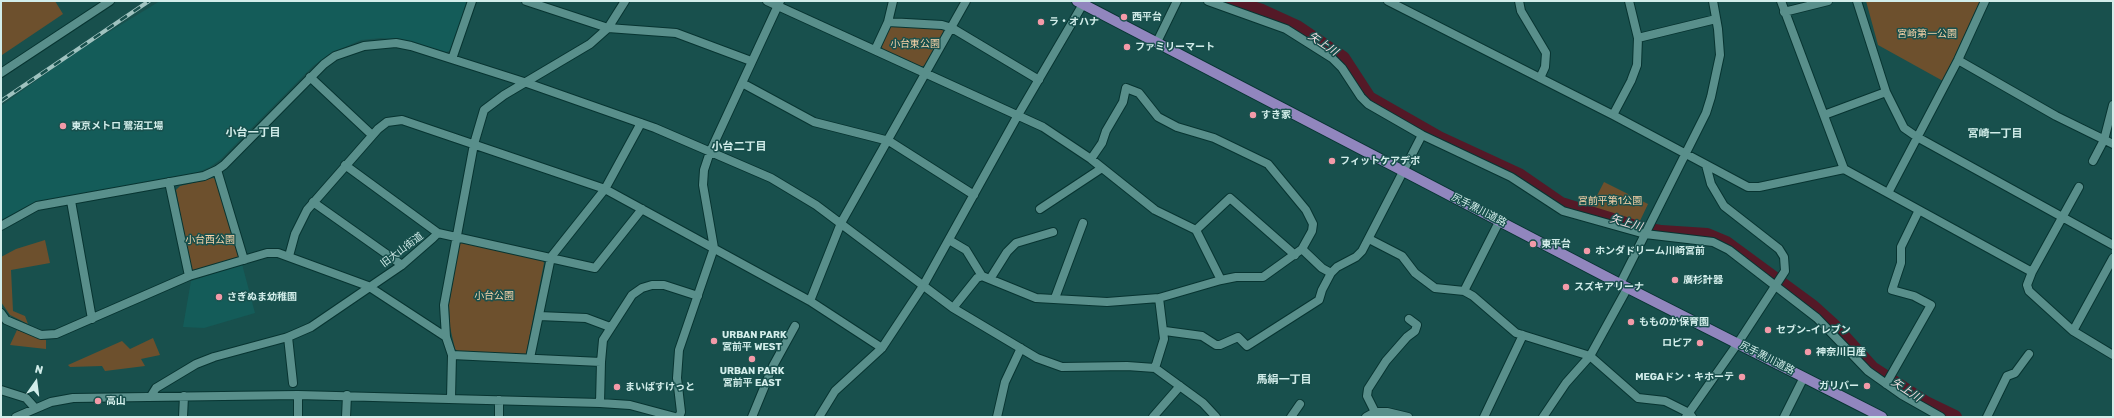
<!DOCTYPE html>
<html>
<head>
<meta charset="utf-8">
<style>
	body { margin:0 }
	#map { position:relative; width:2114px; height:418px; overflow:hidden; background:#18504d; font-family:Rubik,sans-serif }
	canvas { display:block }
	.frame { position:absolute; inset:0; border:2px solid #d2edea; pointer-events:none }
	.north { position:absolute; left:16px; top:362px; width:40px; height:40px; -webkit-text-stroke:3px #18504d; paint-order:stroke; rotate:14deg; font-size:11px; font-weight:700; line-height:16px; text-align:center; color:#d2edea }
	.north::after { content:''; display:block; margin:auto; width:14px; height:18px; background:#d2edea; clip-path:polygon(50% 0,100% 100%,50% 72%,0 100%) }
</style>
</head>
<body>
<div id="map">
<canvas width="2114" height="418"></canvas>
<div class="frame"></div>
<div class="north">N</div>
</div>
<script>
const ctx = document.querySelector('canvas').getContext('2d');
ctx.lineJoin = 'round';
function fill(path, color) {
  ctx.fillStyle = color;
  ctx.fill(path, 'evenodd');
}
function shape(rows) {
  const path = new Path2D();
  for (const r of rows) {
    path.moveTo(r[0], r[1]);
    for (let i = 2; i < r.length; i += 2) path.lineTo(r[i], r[i + 1]);
  }
  return path;
}
function stroke(path, color, width, dash) {
  ctx.strokeStyle = color;
  ctx.lineWidth = width;
  ctx.lineCap = dash ? 'butt' : 'round';
  ctx.setLineDash(dash || []);
  ctx.stroke(path);
}
function drawText(font, color, halo, rows, align = 'center') {
  ctx.font = font + ' Rubik,"Noto Sans JP",sans-serif';
  ctx.lineWidth = 3;
  ctx.setLineDash([]);
  ctx.textBaseline = 'middle';
  ctx.strokeStyle = halo;
  ctx.fillStyle = color;
  for (const [text, x, y, turn = 0] of rows) {
    ctx.save();
    ctx.translate(x, y);
    ctx.rotate((+turn || 0) * Math.PI / 180);
    ctx.textAlign = isNaN(turn) ? turn : align;
    if (halo) ctx.strokeText(text, 0, 0);
    ctx.fillText(text, 0, 0);
    ctx.restore();
  }
}
fill(shape([
	[160,1,467,1,451,50,446,52,403,40,381,38,361,40,345,47,330,54,313,66,221,159,210,167,196,173,42,202,27,206,1,221,1,106,76,52],
	[242,264,255,313,204,328,183,327,191,281]
]), '#145c59');
fill(shape([
	[1,1,55,1,63,14,2,55],
	[1866,1,1980,1,1943,81,1878,45],
	[896,24,942,27,945,31,926,65,920,67,883,50,881,44,889,27],
	[213,178,217,179,240,253,239,257,195,272,190,268,176,190,180,186],
	[1604,182,1648,204,1639,223,1589,211],
	[45,240,50,263,11,270,13,311,25,316,28,324,10,315,1,302,1,257,16,249],
	[464,242,542,259,544,263,526,354,523,356,460,353,455,349,450,327,449,304,459,244],
	[17,330,46,340,46,349,10,345],
	[153,338,160,355,141,359,145,366,105,371,102,366,70,367,68,365,122,341,130,349]
]), '#6d502d');
stroke(shape([
	[1229,1,1262,11,1297,27,1343,58,1369,98,1439,138,1519,175,1561,204,1632,226,1661,232,1707,235,1726,243,1813,307,1834,326,1872,368,1926,403,1955,417]
]), '#541927', 14);
const minor = shape([
	[526,1,608,28,676,33,751,61],
	[767,1,1043,127,1091,159,1155,210,1196,230,1221,280],
	[1208,1,1286,29,1332,58,1342,68,1361,97,1368,104,1422,135,1511,177,1563,211,1645,234,1713,242,1729,250,1817,318,1868,371,1902,395,1941,417],
	[1388,1,1613,115,1748,187,1759,187,1844,169],
	[1519,1,1521,11,1546,53,1545,67,1540,78],
	[1781,1,1844,169,2032,272],
	[1857,1,1886,92,1904,128,1917,137,2113,245],
	[1784,12,1828,1],
	[888,22,942,25,952,28,1039,80],
	[1638,38,1716,19],
	[1157,42,1177,1],
	[875,50,888,22,893,1],
	[452,59,472,1],
	[1958,60,2056,116,2113,144],
	[1,73,110,1],
	[310,77,372,135],
	[742,83,814,122,889,141,974,195],
	[1613,115,1631,81,1637,65,1638,38,1629,1],
	[1824,115,1886,92],
	[2093,161,2104,140,2113,105],
	[345,165,438,233],
	[217,170,244,260],
	[169,182,189,276],
	[2079,187,2032,272,2027,285,2029,291,2073,331,2113,355],
	[1888,193,1958,60,1985,1],
	[71,201,92,319],
	[313,202,402,265],
	[1040,209,1102,168],
	[1,226,37,206,204,176,217,170,224,165,324,64,335,56,364,46,396,43,411,46,527,83,655,128,771,178,816,205,953,308,1037,358,1062,367,1127,366,1155,368,1203,403,1216,417],
	[1196,230,1230,198,1295,255],
	[1369,239,1402,256,1415,273,1435,288,1464,291,1473,296,1516,333,1590,356,1638,398,1665,401,1689,413,1692,417],
	[949,240,966,250,982,276,1036,298,1107,302,1159,298,1221,280,1236,277,1263,277,1302,249,1312,231,1313,224,1306,210,1268,164,1214,138,1177,127,1158,117,1139,93,1126,88,1123,102,1106,131,1102,143,1091,159],
	[1302,249,1322,268,1331,273],
	[289,256,295,234,307,210,378,129,387,122,402,120,605,189,810,301,882,348],
	[990,279,1007,252,1016,243,1053,232],
	[1620,284,1706,113,1711,97,1720,55,1718,29,1713,1],
	[1464,291,1500,220],
	[1055,298,1083,223],
	[810,301,841,223,966,1],
	[953,308,977,278,982,276],
	[1,313,6,320,41,335,56,334,189,276,267,253,278,253,368,286,446,337],
	[539,316,586,318,610,327],
	[1165,331,1202,336,1216,345,1220,345,1238,337,1247,346,1319,300,1322,290,1331,273,1337,267,1356,257,1362,251,1422,135],
	[2073,331,2113,258],
	[288,337,293,383],
	[452,355,601,362],
	[530,358,551,257,605,189,641,123],
	[1155,368,1164,339,1159,298],
	[1886,384,1931,305,1914,296,1892,290,1901,263,1901,247,1919,210],
	[1,390,26,398,35,408],
	[298,395,298,417],
	[151,396,156,388,196,364,214,357,288,337,311,327,402,265,433,238,438,233,595,268,642,209],
	[451,398,452,355,446,337,444,305,474,144,484,110,504,95,590,44,608,28,625,1],
	[600,403,601,362,603,340,632,295,642,288,652,285,664,285,698,296],
	[1375,412,1367,396,1368,389,1386,361,1407,337,1415,331,1417,325,1409,319],
	[16,417,51,402,73,398,298,395,600,403,630,405,675,417],
	[183,417,184,396],
	[346,417,347,395],
	[499,417,499,400],
	[679,417,681,412,677,378,679,350,714,248,703,185,704,170,710,152,780,1],
	[752,417,773,366,795,326],
	[819,417,835,391,882,348,923,286,1018,115,1083,4],
	[997,417,1005,382,1021,348],
	[1153,417,1180,386],
	[1291,417,1300,404],
	[1366,417,1375,412,1387,412,1408,417],
	[1484,417,1523,335],
	[1543,417,1566,383,1590,356,1628,287],
	[1686,417,1738,343,1785,271,1784,257,1779,249,1724,206,1711,184,1706,165],
	[1784,417,1804,377],
	[1987,417,2007,376,2015,373,2029,354]
]);
const major = shape([
	[1077,1,1620,284,1882,417]
]);
stroke(minor, '#073431', 10);
stroke(major, '#073431', 12);
stroke(minor, '#598f8b', 8);
stroke(major, '#9186be', 10);
const rail = shape([
	[1,101,149,1]
]);
stroke(rail, '#9fc2bf', 4);
stroke(rail, '#18504d', 2.5, [8]);
for (const [x, y, r, color] of [
	[1124,17,4,"#f39aa8"],
	[1041,22,4,"#f39aa8"],
	[1127,47,4,"#f39aa8"],
	[1253,115,4,"#f39aa8"],
	[63,126,4,"#f39aa8"],
	[1332,161,4,"#f39aa8"],
	[1533,244,4,"#f39aa8"],
	[1587,251,4,"#f39aa8"],
	[1675,280,4,"#f39aa8"],
	[1566,287,4,"#f39aa8"],
	[219,297,4,"#f39aa8"],
	[1631,322,4,"#f39aa8"],
	[1768,330,4,"#f39aa8"],
	[714,341,4,"#f39aa8"],
	[1700,343,4,"#f39aa8"],
	[1808,352,4,"#f39aa8"],
	[752,359,4,"#f39aa8"],
	[1742,377,4,"#f39aa8"],
	[1867,386,4,"#f39aa8"],
	[617,387,4,"#f39aa8"],
	[98,401,4,"#f39aa8"]
]) {
  const dot = new Path2D();
  dot.arc(x, y, r, 0, 2 * Math.PI);
  ctx.fillStyle = color;
  ctx.fill(dot);
  stroke(dot, '#18504d', 1.5);
}
drawText('bold 10px', '#d2edea', '#18504d', [
	["西平台",1132,17],
	["ラ・オハナ",1049,22],
	["ファミリーマート",1135,47],
	["すき家",1261,115],
	["東京メトロ 鷺沼工場",71,126],
	["フィットケアデポ",1340,161],
	["東平台",1541,244],
	["ホンダドリーム川崎宮前",1595,251],
	["廣杉計器",1683,280],
	["スズキアリーナ",1574,287],
	["さぎぬま幼稚園",227,297],
	["もものか保育園",1639,322],
	["セブン-イレブン",1776,330],
	["URBAN PARK",722,335],
	["宮前平 WEST",722,347],
	["ロピア",1692,343,"right"],
	["神奈川日産",1816,352],
	["URBAN PARK",752,371,"center"],
	["宮前平 EAST",752,383,"center"],
	["MEGAドン・キホーテ",1734,377,"right"],
	["ガリバー",1859,386,"right"],
	["まいばすけっと",625,387],
	["高山",106,401]
], 'left');
drawText('10px', '#fad4a9', '#18504d', [
	["宮崎第一公園",1927,34],
	["小台東公園",915,44],
	["宮前平第1公園",1610,201],
	["小台西公園",210,240],
	["小台公園",494,296]
]);
drawText('10px', '#d2edea', '#18504d', [
	["尻手黒川道路",1479,210,27],
	["旧大山街道",402,250,-37],
	["尻手黒川道路",1767,358,27]
]);
drawText('italic 11px', '#f3dee0', '#18504d', [
	["矢上川",1323,44,34],
	["矢上川",1626,223,16],
	["矢上川",1906,390,33]
]);
drawText('bold 11px', '#d2edea', '#18504d', [
	["小台一丁目",253,133],
	["宮崎一丁目",1995,134],
	["小台二丁目",739,147],
	["馬絹一丁目",1284,380]
]);
</script>
</body>
</html>
